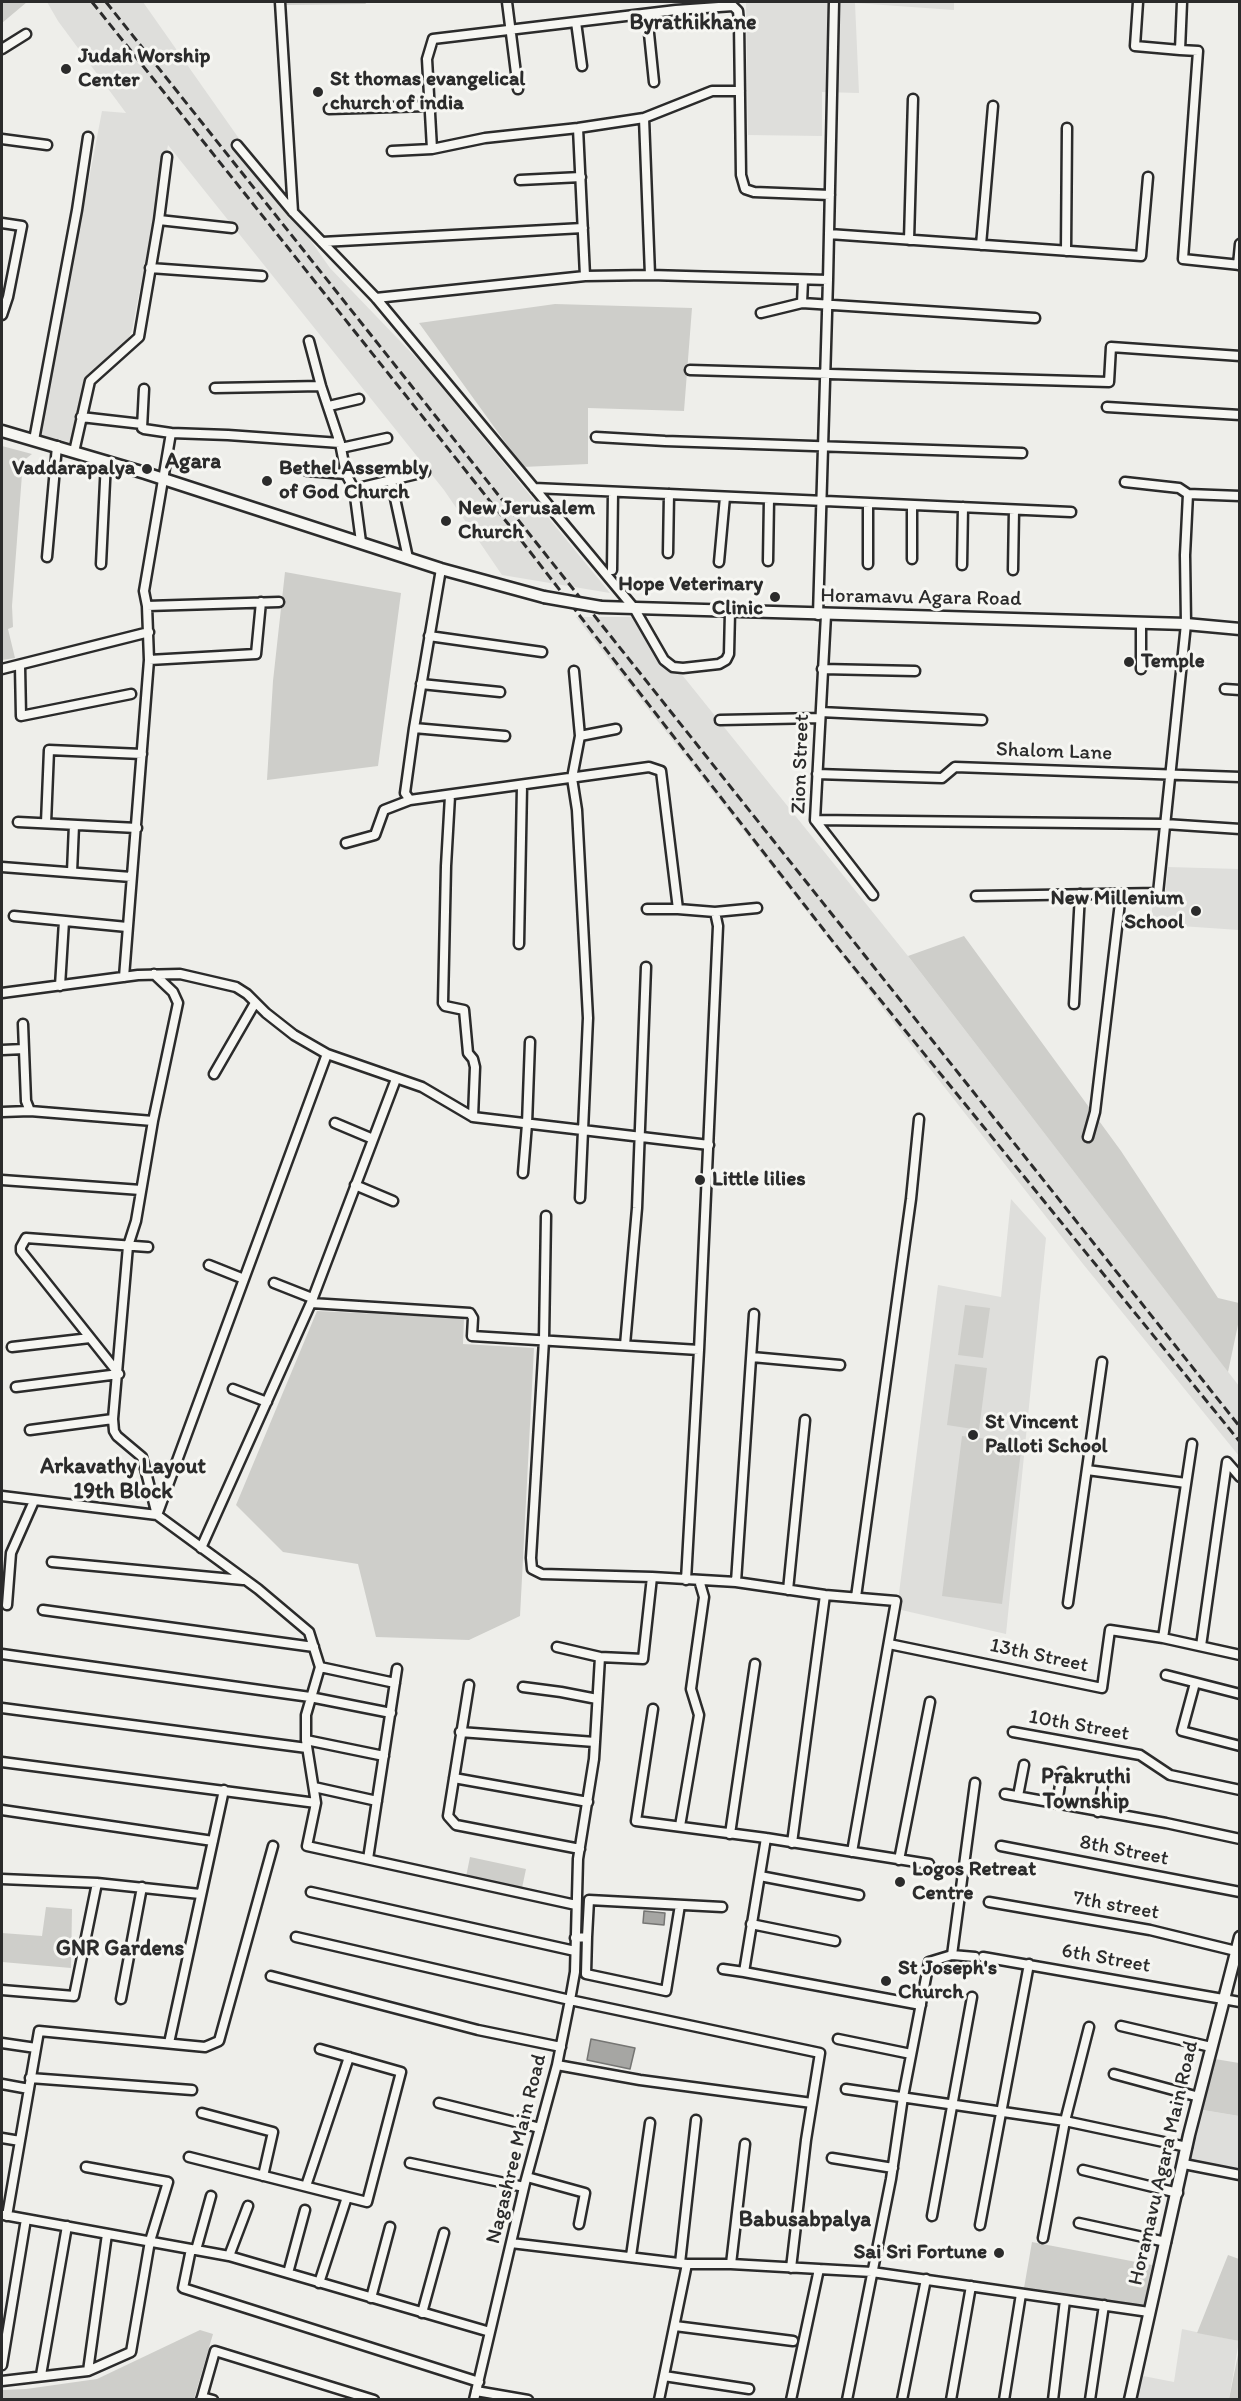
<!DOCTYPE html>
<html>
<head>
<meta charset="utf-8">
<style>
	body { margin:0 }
	#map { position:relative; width:1241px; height:2401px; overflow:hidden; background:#eeeeea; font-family:Itim,sans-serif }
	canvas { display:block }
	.frame { position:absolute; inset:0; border:3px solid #2b2b2b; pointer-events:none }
</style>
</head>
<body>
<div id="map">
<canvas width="1241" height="2401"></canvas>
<div class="frame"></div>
</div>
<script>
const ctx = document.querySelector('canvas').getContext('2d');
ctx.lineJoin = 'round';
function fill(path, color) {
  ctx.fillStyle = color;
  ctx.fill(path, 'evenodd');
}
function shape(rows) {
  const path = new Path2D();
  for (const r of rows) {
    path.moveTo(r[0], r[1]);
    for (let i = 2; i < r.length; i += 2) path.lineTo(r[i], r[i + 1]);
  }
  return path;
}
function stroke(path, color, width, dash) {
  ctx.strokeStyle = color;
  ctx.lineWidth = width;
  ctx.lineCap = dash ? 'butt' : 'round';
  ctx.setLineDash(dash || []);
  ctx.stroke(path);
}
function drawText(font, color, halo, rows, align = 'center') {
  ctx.font = font + ' Itim,sans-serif';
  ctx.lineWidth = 6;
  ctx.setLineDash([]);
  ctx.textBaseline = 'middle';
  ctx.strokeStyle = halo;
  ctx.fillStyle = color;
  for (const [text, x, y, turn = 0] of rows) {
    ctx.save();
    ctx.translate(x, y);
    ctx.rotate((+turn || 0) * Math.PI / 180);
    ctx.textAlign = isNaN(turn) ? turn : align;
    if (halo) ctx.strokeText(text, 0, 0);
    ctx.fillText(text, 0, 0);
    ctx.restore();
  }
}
fill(shape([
	[47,2,143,2,330,268,424,366,610,593,502,575,444,490,168,145,132,330,127,342,84,382,73,443,40,435,102,111,126,113,58,21],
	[746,2,954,2,954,10,855,3,859,93,822,92,822,136,748,135],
	[576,617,634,617,661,662,683,676,908,956,1239,1386,1239,1456,1083,1264],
	[1168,867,1239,869,1239,930,1151,924,1153,897,1165,898],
	[1011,1199,1046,1238,1006,1634,897,1609,938,1285,1001,1297],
	[1203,2110,1239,2116,1239,2169,1191,2159],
	[1182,2329,1239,2341,1229,2399,1137,2400,1143,2376,1174,2382]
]), '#dededb');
fill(shape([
	[2,2,27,2,2,23],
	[284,2,365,2,366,4,284,5],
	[555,304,692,308,684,411,588,408,588,464,523,467,419,323],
	[2,446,32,454,23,461,12,606,13,627,8,629,15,658,2,660],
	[285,572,401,593,378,766,267,780,273,681],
	[964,936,1121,1151,1218,1298,1239,1303,1239,1320,1228,1372,908,956],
	[965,1305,990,1308,983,1358,958,1355],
	[317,1311,464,1318,463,1344,534,1348,520,1616,469,1640,376,1637,358,1564,283,1552,236,1505],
	[955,1364,987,1368,979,1430,947,1425],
	[962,1436,1022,1443,1002,1604,942,1596],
	[470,1857,526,1869,522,1888,466,1877],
	[46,1907,72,1909,71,1968,2,1962,2,1933,42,1936],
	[1215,2059,1239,2063,1239,2116,1203,2110],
	[1032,2242,1152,2265,1143,2310,1024,2288],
	[1228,2255,1239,2259,1239,2341,1197,2333],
	[200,2330,213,2334,194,2399,2,2399,2,2390,26,2389,97,2379],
	[1239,2350,1239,2399,1229,2399]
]), '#cececa');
const water = shape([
	[644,1911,665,1913,664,1925,643,1923,644,1911],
	[591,2039,635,2048,630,2069,587,2060,591,2039]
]);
fill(water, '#a6a6a3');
stroke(water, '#757573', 1.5);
const minor = shape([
	[280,2,293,212],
	[507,2,518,89],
	[1138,2,1135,46,1180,50],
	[1182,2,1180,50,1198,51,1183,259,1240,265],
	[647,14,654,82],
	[576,22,582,66],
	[2,49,26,34],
	[329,109,428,106],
	[644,118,650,275,828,280,818,615],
	[578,128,585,276],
	[2,139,47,145],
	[237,145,293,212,376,298,634,608,664,660,673,667,683,668,719,664,726,660,729,654,730,612],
	[432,149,427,59,433,39,676,10,733,6,738,11,739,22,741,175,745,189,754,192,830,195],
	[392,151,432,149,485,138,578,128,644,118,712,91,740,91],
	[520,180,581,177],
	[159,220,232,228],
	[2,223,22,226,8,297,2,315],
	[829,234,1141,256,1148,177],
	[909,240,913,99],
	[322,242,583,228],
	[981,245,993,106],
	[1066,251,1067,128],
	[1238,265,1240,244],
	[150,268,262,276],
	[828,280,834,2],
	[376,298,585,276,650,275],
	[802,303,803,280],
	[761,313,802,303,1035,318],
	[309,341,321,386,340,443,346,474,354,489,361,542],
	[690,370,1109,382,1111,347,1240,356],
	[215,388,321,386],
	[144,389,142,428,144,429,171,433,228,435,340,443],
	[329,406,359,399],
	[1107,407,1240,415],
	[81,417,142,424],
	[596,437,665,441,1022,453],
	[34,440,77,210,88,137],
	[341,448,387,438],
	[74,452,90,381,139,337,159,220,167,157],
	[307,471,346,474],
	[391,480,408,558],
	[1125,482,1179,488,1188,494,1240,496],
	[534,488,1071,512],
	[354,489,425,472],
	[868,503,868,564],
	[912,505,912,559],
	[668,553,669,494],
	[47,557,57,446],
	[768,561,769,499],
	[719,562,725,497],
	[101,564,106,461],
	[962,565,963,507],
	[612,570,613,492],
	[1013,570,1014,510],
	[147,606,279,602],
	[826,615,815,820,873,895],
	[1141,623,1141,669],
	[429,636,542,652],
	[149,660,256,654,261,602],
	[20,666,21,716,131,694],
	[2,669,149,632],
	[822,669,915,671],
	[574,671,580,736,572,778,577,810,588,1018,580,1198],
	[421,684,500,692],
	[1225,689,1240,690],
	[821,712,982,720],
	[720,720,820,718],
	[414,728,505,736],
	[580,736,616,729],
	[817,774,942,778,955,767,1240,777],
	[450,796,446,866,443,1003,445,1006,464,1010,468,1053,473,1059,475,1067,473,1117],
	[410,800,405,793,414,728,441,569],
	[815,820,1165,824,1240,829],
	[18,822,137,828],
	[46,823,49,750,142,754],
	[346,843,375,835,384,810,410,800,649,767,661,771,678,909,715,912,718,926,699,1350,686,1580],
	[2,867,131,877],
	[72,872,74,825],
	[976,896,1158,893,1186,624,1185,555,1188,494],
	[647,909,678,909],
	[715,912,757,908],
	[14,916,127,927],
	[519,944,522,786],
	[154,974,173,992,178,1003,153,1121,136,1221,128,1246,113,1419,114,1431,117,1436,142,1457,157,1515],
	[124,977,149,660,147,606,144,591,171,433],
	[60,986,64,921],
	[2,993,138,975,180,974,236,987,247,994,266,1013,294,1035,327,1054,422,1087,473,1117,709,1145],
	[1074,1004,1080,894],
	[23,1024,26,1101,30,1111,153,1121],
	[2,1050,24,1049],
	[214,1074,255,1003],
	[2,1112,30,1111],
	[335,1123,373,1139],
	[1088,1137,1095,1112,1121,894],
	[523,1173,527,1124,530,1042],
	[2,1180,141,1190],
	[355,1185,393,1201],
	[546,1216,544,1340,531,1558,532,1569,542,1574,652,1577],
	[209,1265,244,1279],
	[274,1283,312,1298],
	[311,1303,470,1313,473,1318,472,1336,699,1350],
	[625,1345,637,1208,646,967],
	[12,1347,90,1338],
	[752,1357,840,1365],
	[119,1374,21,1251,21,1247,26,1238,148,1247],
	[16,1387,119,1374],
	[233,1389,267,1402],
	[30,1430,113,1419],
	[1087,1470,1186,1483],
	[2,1496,157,1515,258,1589,309,1632,320,1667,306,1715,306,1740,316,1803,307,1846,576,1905],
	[157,1515,327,1054],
	[201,1548,311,1303,396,1079],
	[52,1562,243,1580],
	[736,1582,754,1314],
	[788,1590,805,1420],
	[856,1597,911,1199,919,1119],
	[1068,1603,1102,1362],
	[7,1605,11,1553,34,1501],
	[43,1610,314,1647],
	[1163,1638,1192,1444],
	[889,1644,1102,1688,1110,1630,1163,1638,1240,1655],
	[1201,1646,1227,1462,1240,1477],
	[557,1647,600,1657,643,1659,652,1577,736,1582,825,1595,896,1601,852,1852],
	[2,1654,310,1697,391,1713],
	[320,1667,395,1683],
	[1166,1675,1240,1694],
	[1195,1683,1182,1731,1240,1746],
	[469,1685,448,1816,456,1825,580,1849],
	[523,1687,561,1692,597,1699],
	[2,1708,307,1748],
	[653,1709,636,1821,766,1838,929,1864],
	[460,1732,595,1742],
	[1013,1732,1140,1755,1170,1775,1240,1790],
	[306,1740,384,1756],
	[2,1762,316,1803],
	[454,1778,588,1802],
	[314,1787,377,1801],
	[1005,1794,1166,1823,1240,1839],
	[1018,1796,1024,1765],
	[1057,1804,1062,1772],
	[2,1810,213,1841],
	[1098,1812,1104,1780],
	[680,1826,699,1715,691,1689,704,1597,699,1580],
	[730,1834,755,1664],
	[766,1838,744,1972,921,2005],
	[792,1843,825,1595],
	[1001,1846,1240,1892],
	[368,1859,397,1669],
	[899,1860,930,1702],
	[760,1876,859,1895],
	[2,1879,97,1883,200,1894],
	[311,1892,575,1951],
	[989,1902,1150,1930,1236,1951],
	[751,1924,835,1941],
	[296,1937,570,2000,820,2053,806,2140,791,2268],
	[587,1937,589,1900,722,1907],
	[575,1938,587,1937,586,1974,666,1991,680,1905],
	[952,1955,975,1957],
	[983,1957,1240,2002],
	[723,1969,744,1972],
	[271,1976,478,2030,561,2047],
	[2,1990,74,1996,97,1883],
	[121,1999,142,1887],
	[1121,2026,1211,2047],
	[838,2039,911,2054],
	[2,2043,36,2048],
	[169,2043,224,1790],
	[557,2065,640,2080,812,2103],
	[1114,2074,1199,2097],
	[30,2078,192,2090],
	[2,2084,29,2089],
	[846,2089,1065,2121,1187,2147],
	[439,2103,540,2128],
	[202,2113,273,2132,263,2176],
	[2,2138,20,2141],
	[189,2157,367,2202,401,2072,320,2049],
	[832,2158,893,2168],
	[410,2163,524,2187],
	[1184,2164,1240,2175],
	[1083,2170,1178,2193],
	[527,2177,585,2193,579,2224],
	[306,2186,349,2057],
	[4,2215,229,2256,490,2332],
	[7,2216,39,2031,205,2047,219,2041,273,1846],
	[932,2216,972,1997],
	[1079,2223,1166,2242],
	[980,2225,1029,1964],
	[1043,2238,1065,2121,1089,2027],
	[511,2243,687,2264,731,2264,872,2272,1149,2312],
	[191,2249,183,2288,479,2382],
	[196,2250,211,2196],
	[229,2256,248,2206],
	[631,2256,650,2123],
	[680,2263,696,2120],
	[731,2264,745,2144],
	[288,2273,305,2210],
	[319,2283,347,2197],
	[371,2298,390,2227],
	[422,2313,444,2233],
	[675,2326,793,2341],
	[2,2365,26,2219],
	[88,2371,107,2234],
	[41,2375,67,2226],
	[664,2376,749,2389],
	[2,2381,88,2371,131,2352,150,2241,168,2182,86,2167],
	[476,2391,528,2400],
	[202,2397,215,2351,374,2400],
	[201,2400,202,2397,213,2400],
	[474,2400,525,2183,557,2065,570,2000,575,1972,578,1859,594,1759,600,1657],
	[659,2400,687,2264],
	[791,2400,819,2269],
	[847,2400,891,2179,903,2097,929,1962,952,1955,975,1783],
	[902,2400,926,2279],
	[951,2400,971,2286],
	[1004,2400,1021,2294],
	[1053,2400,1065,2300],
	[1090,2400,1104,2305]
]);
const tertiary = shape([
	[2,431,145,473,441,569,544,597],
	[601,607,1186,624,1240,629],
	[1130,2400,1189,2135,1240,1937]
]);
stroke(minor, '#2b2b2b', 13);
stroke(tertiary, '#2b2b2b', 15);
stroke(minor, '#f6f6f2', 8);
stroke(tertiary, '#f6f6f2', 10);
stroke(shape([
	[92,2,517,535,834,943,1240,1442],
	[106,2,1240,1427]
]), '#2b2b2b', 3, [9, 4.5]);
const tertiaryBridge = shape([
	[544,597,601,607]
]);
stroke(tertiaryBridge, '#2b2b2b', 15, []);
stroke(tertiaryBridge, '#f6f6f2', 10);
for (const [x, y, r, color] of [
	[66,69,6,"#2b2b2b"],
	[318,92,6,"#2b2b2b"],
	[147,469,6,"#2b2b2b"],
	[267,481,6,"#2b2b2b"],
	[446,521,6,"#2b2b2b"],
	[775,597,6,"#2b2b2b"],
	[1129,662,6,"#2b2b2b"],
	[1196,911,6,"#2b2b2b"],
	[700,1180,6,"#2b2b2b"],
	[973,1435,6,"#2b2b2b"],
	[900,1882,6,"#2b2b2b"],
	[886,1981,6,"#2b2b2b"],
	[999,2253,6,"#2b2b2b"]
]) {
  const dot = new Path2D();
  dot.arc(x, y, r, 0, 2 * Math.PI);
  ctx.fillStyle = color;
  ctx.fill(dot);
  stroke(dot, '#f6f6f2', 2);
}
drawText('bold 21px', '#2b2b2b', '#f6f6f2', [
	["Judah Worship",78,57],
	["Center",78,81],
	["St thomas evangelical",330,80],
	["church of india",330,104],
	["Vaddarapalya",135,469,"right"],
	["Bethel Assembly",279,469],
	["of God Church",279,493],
	["New Jerusalem",458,509],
	["Church",458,533],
	["Hope Veterinary",763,585,"right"],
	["Clinic",763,609,"right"],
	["Temple",1141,662],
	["New Millenium",1184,899,"right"],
	["School",1184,923,"right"],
	["Little lilies",712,1180],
	["St Vincent",985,1423],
	["Palloti School",985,1447],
	["Logos Retreat",912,1870],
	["Centre",912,1894],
	["St Joseph's",898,1969],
	["Church",898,1993],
	["Sai Sri Fortune",987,2253,"right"]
], 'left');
drawText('21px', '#2b2b2b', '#f6f6f2', [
	["Horamavu Agara Road",921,598,1],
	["Shalom Lane",1054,752,2],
	["Zion Street",801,764,-88],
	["13th Street",1039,1656,12],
	["10th Street",1079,1726,10],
	["8th Street",1124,1851,11],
	["7th street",1116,1906,10],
	["6th Street",1106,1959,10],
	["Nagashree Main Road",517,2149,-76],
	["Horamavu Agara Main Road",1164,2163,-77]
]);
drawText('bold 22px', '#2b2b2b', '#f6f6f2', [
	["Byrathikhane",693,23],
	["Agara",193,462],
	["Arkavathy Layout",123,1467],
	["19th Block",123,1492],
	["Prakruthi",1086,1777],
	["Township",1086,1802],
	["GNR Gardens",120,1949],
	["Babusabpalya",805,2220]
]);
</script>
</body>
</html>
